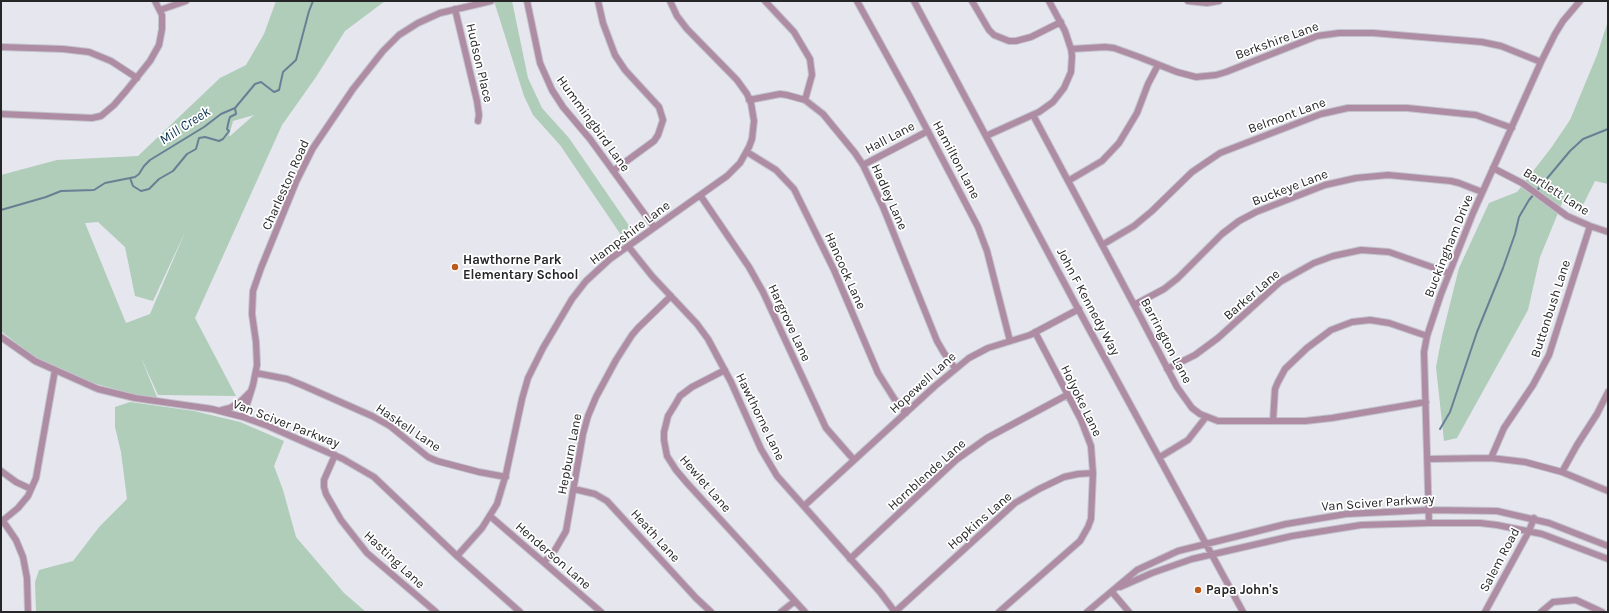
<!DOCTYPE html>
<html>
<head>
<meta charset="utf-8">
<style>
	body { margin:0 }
	#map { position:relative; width:1609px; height:613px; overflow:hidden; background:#e6e6ee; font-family:Karla,sans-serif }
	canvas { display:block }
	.frame { position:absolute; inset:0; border:2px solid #262629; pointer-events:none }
</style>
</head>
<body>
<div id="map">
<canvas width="1609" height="613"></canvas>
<div class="frame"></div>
</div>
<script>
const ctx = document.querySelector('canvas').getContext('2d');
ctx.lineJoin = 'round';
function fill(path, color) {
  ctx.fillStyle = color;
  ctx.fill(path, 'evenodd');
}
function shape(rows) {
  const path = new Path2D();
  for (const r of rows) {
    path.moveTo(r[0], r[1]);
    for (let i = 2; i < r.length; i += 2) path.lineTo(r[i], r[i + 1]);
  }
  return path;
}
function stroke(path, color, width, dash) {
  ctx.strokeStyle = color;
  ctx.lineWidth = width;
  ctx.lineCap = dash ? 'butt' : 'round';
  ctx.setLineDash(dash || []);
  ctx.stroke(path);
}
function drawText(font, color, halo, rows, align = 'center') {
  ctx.font = font + ' Karla,sans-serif';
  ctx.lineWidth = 3.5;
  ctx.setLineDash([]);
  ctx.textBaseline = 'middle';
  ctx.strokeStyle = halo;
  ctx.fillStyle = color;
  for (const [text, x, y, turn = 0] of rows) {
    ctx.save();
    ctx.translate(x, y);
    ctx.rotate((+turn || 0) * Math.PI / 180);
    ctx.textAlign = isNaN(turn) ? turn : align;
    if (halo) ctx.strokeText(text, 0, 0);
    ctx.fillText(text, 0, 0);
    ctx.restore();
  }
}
fill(shape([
	[276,1,385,1,345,31,316,77,282,125,195,318,236,396,158,395,140,355,159,402,52,371,1,331,1,175,57,160,138,156,220,78,246,65,264,34],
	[254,115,230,136,229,136,233,121],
	[98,222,125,247,135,296,153,301,186,230,150,314,126,323,85,223],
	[494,1,512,1,528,78,542,108,569,138,630,227,621,235,560,145,533,115,524,96],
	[1608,21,1608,184,1595,181,1582,207,1565,196,1540,257,1528,310,1457,438,1444,441,1436,367,1442,336,1459,268,1489,203,1517,192,1551,148,1570,120,1597,55],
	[130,402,194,411,240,422,284,441,274,466,283,490,296,537,344,593,366,612,36,612,35,582,39,570,73,561,100,526,127,499,121,452,115,427,115,407]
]), '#afcdb8');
stroke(shape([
	[130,178,133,186,141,191,149,189,159,179,173,171,187,154,196,149,199,138,205,137,219,141,223,139,229,131,227,129,229,120,230,117,236,114,235,108],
	[1,210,46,197,61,191,94,190,105,183,135,177,139,174,144,166,150,160,204,127,221,114,235,108,255,84,261,82,274,92,279,90,283,72,296,60,309,11,313,1],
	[1440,429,1450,412,1477,332,1503,268,1515,234,1519,217,1529,200,1570,151,1583,139,1608,129]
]), '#687f95', 2);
const minor = shape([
	[527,1,540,63,552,90,563,107,590,139,654,227],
	[598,1,603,23,615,55,625,70,659,107,663,120,658,135,654,141,613,171],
	[765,1,794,32,810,59,812,75,805,100],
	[857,1,911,99,978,227,987,251,1010,341],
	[914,1,1076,305,1243,612],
	[972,1,989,30,994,35,1009,41,1016,41,1031,37,1061,22],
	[1188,1,1207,3,1219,1],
	[455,9,477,101,479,115,478,121],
	[160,10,186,1],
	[1,47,63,49,89,52,111,61,137,78],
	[1071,49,1105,47,1114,48,1139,57,1177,72,1196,77,1216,75,1226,72,1307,40,1317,36,1339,33,1373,33,1482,42,1501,46,1541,62],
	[749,100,780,94,787,95,805,100,823,114,855,153,863,165,883,207,937,341,944,353,955,368],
	[1,114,92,118,101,116,114,105,126,91,150,61,159,45,162,29,162,15,155,1],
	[1033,115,1140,316,1177,387,1192,408,1200,414,1218,421,1305,421,1332,418,1426,402],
	[986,136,1039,112,1053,102,1064,88,1071,72,1072,56,1071,49,1065,31,1049,1],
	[747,152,776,170,794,189,834,270,878,373,895,400,906,413],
	[863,165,928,131],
	[1493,168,1522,183,1567,216,1590,226,1608,232],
	[1068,181,1102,161,1119,143,1137,113,1148,84,1158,65],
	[700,195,749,267,763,292,826,428,854,460],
	[1102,245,1134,226,1152,211,1192,172,1220,153,1321,114,1348,108,1407,108,1476,115,1512,128],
	[628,246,652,276,697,324,708,339,731,382,761,449,777,476,880,592,895,612],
	[1134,305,1164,289,1178,278,1222,234,1239,221,1256,212,1325,185,1356,178,1388,175,1451,181,1459,183,1482,192],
	[1,337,35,361,98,389,135,398,212,409,243,417,268,426,343,459,374,477,457,556,520,612],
	[1167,369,1195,355,1218,338,1280,282,1314,263,1333,256,1361,250,1389,252,1449,273],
	[725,370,692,387,680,396,676,403,668,416,664,432,664,440,667,456,676,470,687,483,805,612],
	[256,373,287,379,302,385,372,416,390,426,428,457,437,461,479,472,506,477],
	[222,410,230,408,241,401,251,391],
	[243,417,253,385,257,365,256,342,252,314,253,291,261,268,296,182,313,148,353,89,383,51,399,35,418,23,440,13,491,1],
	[1273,421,1275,389,1278,382,1285,369,1307,348,1331,330,1352,322,1370,320,1389,323,1427,336],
	[335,455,324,480,324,487,326,494,341,520,367,553,436,612],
	[1160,457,1188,440,1206,417],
	[1491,458,1504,428,1533,385,1549,355,1590,226],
	[1428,459,1491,458,1525,462,1562,472,1608,491],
	[1,471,16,482,31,489],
	[1562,472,1577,445,1597,414,1608,392],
	[574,489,595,494,607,501,696,598,711,612],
	[804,506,935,386,969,358,988,348,1030,335,1079,309],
	[490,516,601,612],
	[3,521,16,540,23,557,27,578,28,612],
	[1,522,18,508,28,496,36,478,55,370],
	[1429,523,1424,352,1427,336,1441,294,1473,213,1541,62,1555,34,1563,21,1580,1],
	[457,556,482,528,497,504,506,474,522,399,528,378,543,348,572,299,586,281,610,259,727,176,740,163,749,147,752,139,754,121,751,103,747,94,737,80,687,29,677,16,670,1],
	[850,559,956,460,987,438,1067,395],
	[544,562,555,550,566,531,583,434,588,416,596,397,616,360,632,335,638,328,671,296],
	[1120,587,1152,573,1192,559,1292,536,1361,525,1429,523,1480,523,1497,525,1542,534,1608,559],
	[1112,592,1129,612],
	[781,612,795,601],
	[895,612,1015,503,1039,489,1064,477,1078,474,1093,473],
	[999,612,1080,541,1088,527,1091,519,1093,473,1091,446,1081,420,1035,332],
	[1087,612,1137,570,1178,551,1286,524,1346,514,1429,510,1497,511,1549,523,1608,546],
	[1485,612,1529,531,1534,518],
	[1541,612,1553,602,1576,600,1602,612]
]);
stroke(minor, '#c3c3cb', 8);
stroke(minor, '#ae8ca4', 6);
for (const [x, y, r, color] of [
	[455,267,4,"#bd5b1c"],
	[1198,590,4,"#bd5b1c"]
]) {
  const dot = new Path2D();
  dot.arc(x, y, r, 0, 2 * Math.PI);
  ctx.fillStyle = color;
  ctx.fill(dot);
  stroke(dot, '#fff', 1.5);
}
drawText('13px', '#262629', '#fff', [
	["Berkshire Lane",1277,41,-20],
	["Hudson Place",479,63,77],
	["Belmont Lane",1287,116,-20],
	["Hummingbird Lane",593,124,54],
	["Hall Lane",890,138,-28],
	["Hamilton Lane",956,160,62],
	["Charleston Road",286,185,-66],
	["Buckeye Lane",1290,188,-21],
	["Bartlett Lane",1556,192,33],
	["Hadley Lane",889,197,66],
	["Hampshire Lane",630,233,-37],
	["Buckingham Drive",1449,246,-68],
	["Hancock Lane",845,271,66],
	["Barker Lane",1252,295,-41],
	["John F Kennedy Way",1088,302,62],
	["Buttonbush Lane",1551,309,-72],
	["Hargrove Lane",789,323,65],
	["Barrington Lane",1166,341,62],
	["Hopewell Lane",923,383,-42],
	["Holyoke Lane",1081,401,64],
	["Hawthorne Lane",760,417,64],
	["Van Sciver Parkway",286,424,21],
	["Haskell Lane",408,428,34],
	["Hepburn Lane",570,454,-79],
	["Hornblende Lane",927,475,-42],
	["Hewlet Lane",705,484,49],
	["Van Sciver Parkway",1378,503,-4],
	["Hopkins Lane",980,521,-41],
	["Heath Lane",655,536,48],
	["Henderson Lane",553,556,41],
	["Hasting Lane",394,560,43],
	["Salem Road",1500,560,-62]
]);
drawText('bold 13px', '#262629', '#fff', [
	["Hawthorne Park",463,260],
	["Elementary School",463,275],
	["Papa John's",1206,590]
], 'left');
drawText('italic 14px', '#083150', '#fff', [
	["Mill Creek",185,126,-33]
]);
</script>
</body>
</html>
